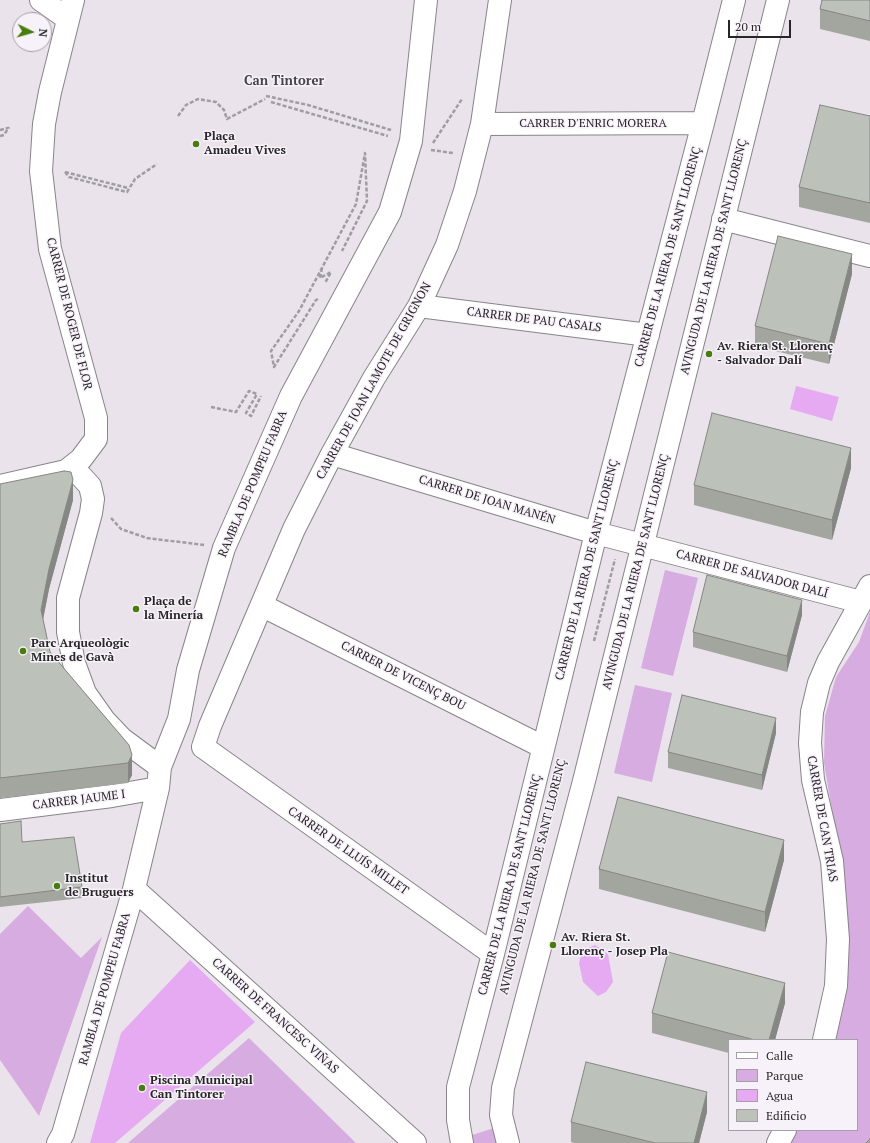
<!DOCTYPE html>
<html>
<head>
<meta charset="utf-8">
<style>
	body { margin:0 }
	#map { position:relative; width:870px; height:1143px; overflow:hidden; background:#eae3ec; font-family:"PT Serif",serif }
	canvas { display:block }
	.legend { position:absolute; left:728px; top:1039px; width:130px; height:92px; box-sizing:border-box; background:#f7f1f9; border:1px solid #a49fa5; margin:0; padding:5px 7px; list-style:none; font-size:12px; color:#272528 }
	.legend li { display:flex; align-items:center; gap:8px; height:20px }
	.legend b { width:20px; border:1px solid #a49fa5 }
	.north { position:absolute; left:12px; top:12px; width:40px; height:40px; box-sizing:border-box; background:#f7f1f9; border:1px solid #a49fa5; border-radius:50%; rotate:95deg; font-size:11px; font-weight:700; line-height:16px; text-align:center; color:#272528 }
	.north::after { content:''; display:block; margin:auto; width:14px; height:18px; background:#487c0d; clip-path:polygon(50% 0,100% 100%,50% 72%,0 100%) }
	.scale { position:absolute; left:728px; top:20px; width:63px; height:18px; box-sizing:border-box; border:2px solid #272528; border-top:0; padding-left:5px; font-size:12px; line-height:14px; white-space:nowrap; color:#272528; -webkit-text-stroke:3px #f7f1f9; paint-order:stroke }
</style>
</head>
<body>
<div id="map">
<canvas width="870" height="1143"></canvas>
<ul class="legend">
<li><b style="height:5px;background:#fff"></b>Calle</li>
<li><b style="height:11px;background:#d7ace0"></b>Parque</li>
<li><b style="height:11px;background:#e5aaf2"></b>Agua</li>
<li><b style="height:11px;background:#bcc1b9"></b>Edificio</li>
</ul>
<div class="north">N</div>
<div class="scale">20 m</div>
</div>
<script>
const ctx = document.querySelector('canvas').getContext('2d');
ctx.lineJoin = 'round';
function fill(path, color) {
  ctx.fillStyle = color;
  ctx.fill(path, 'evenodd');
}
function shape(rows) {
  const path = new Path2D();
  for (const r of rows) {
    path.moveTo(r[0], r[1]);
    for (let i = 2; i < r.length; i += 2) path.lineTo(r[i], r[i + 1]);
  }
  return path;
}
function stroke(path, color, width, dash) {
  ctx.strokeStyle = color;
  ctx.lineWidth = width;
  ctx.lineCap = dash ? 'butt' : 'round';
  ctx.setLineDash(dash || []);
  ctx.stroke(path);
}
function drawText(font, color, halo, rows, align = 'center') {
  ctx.font = font + ' "PT Serif",serif';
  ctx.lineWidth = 3;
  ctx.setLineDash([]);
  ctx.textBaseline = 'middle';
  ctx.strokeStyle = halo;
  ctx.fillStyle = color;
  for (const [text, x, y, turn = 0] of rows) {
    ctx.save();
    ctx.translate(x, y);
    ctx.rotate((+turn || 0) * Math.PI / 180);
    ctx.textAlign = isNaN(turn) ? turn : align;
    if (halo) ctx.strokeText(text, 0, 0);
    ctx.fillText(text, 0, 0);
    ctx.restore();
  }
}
fill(shape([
	[665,570,698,578,673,676,641,668],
	[870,612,870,1143,787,1143,795,1130,857,1130,857,1040,835,1040,840,858,824,763,825,716,836,677,859,642],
	[635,685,672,693,652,782,614,773],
	[28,906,81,958,102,937,39,1116,0,1060,0,934],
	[249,1038,356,1143,128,1143],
	[494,1128,498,1143,471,1143,469,1136]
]), '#d7ace0');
fill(shape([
	[796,386,839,397,832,421,790,409],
	[595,945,608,954,613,982,606,992,598,996,583,982,579,963,582,951],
	[190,960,255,1022,115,1143,90,1143,121,1033]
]), '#e5aaf2');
const minor = shape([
	[41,0,68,19],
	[482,124,703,123],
	[723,219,870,256],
	[419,306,648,335],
	[332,454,596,533,861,602],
	[66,471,81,459,96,439,96,418,50,249,41,171,44,124,50,92,73,0],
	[0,486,66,471,79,474,90,486,93,499,91,513,68,598,68,632,74,663,85,693,104,720,122,739,160,767],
	[263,606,543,747],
	[203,747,210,726,294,529,332,454,374,378,419,306,447,245,465,191,482,124,500,0],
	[203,747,493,954],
	[0,810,112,796,158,788],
	[134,889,415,1143],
	[824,1040,836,986,838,939,832,861,813,780,810,743,812,712,819,683,828,662,870,586],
	[58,1143,63,1134,134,889,158,788,160,767,179,719,188,670,224,548,291,396,390,212,411,141,426,0],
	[462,1143,458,1120,458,1087,493,954,596,533,703,123,734,0],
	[508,1143,501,1115,503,1088,584,781,778,0],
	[778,1143,785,1130]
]);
stroke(minor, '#89838a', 24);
stroke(shape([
	[266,96,308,105,391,130],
	[271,102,388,136],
	[178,116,186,105,198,99,216,102,224,110,227,119,265,99],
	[0,130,8,128],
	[0,136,4,135,9,127],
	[433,143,462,99],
	[431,150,453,153],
	[65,172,69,177,127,192,135,179,157,164],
	[65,172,128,188],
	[322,268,320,278,331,272,325,283],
	[318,299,316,300,274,367,271,351,299,311,356,204,365,153,367,201,342,251],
	[211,407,236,412,249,391,257,394,246,413,251,416,261,396],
	[111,518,121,529,147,538,204,545],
	[594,641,615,559]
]), '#a19ca2', 2.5, [4, 2]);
stroke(minor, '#fff', 22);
fill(shape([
	[870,0,870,41,820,29,820,9],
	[870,116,870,223,799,207,799,187],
	[852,274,829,364,755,346,755,326],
	[851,468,832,540,694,505,694,485],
	[0,484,73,500,49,589,43,619,50,652,129,745,132,775,128,783,0,798],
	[802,615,787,672,693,647,693,632],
	[776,733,762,790,668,768,668,752],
	[0,824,82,887,82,898,0,907],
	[784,860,765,932,599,889,599,869],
	[785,1003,775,1040,729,1040,729,1053,652,1033,652,1013],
	[707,1112,699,1143,574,1143,571,1142,571,1122]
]), '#a2a69f');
fill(shape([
	[852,254,852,274,829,364,829,344],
	[851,448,851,468,832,540,832,520],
	[73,480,73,500,49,589,41,630,41,610,49,569],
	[802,600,802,615,787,672,787,656],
	[776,718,776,733,762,790,762,775],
	[132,755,132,775,128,783,128,763],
	[784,840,784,860,765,932,765,912],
	[785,983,785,1003,775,1040,769,1040],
	[707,1092,707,1112,699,1143,694,1143]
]), '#848782');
const building = shape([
	[822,0,870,0,870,21,820,9,822,0],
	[820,105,870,116,870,203,799,187,820,105],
	[778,236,852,254,829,344,755,326,778,236],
	[712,413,851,448,832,520,694,485,712,413],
	[64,471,71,472,73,480,49,569,41,610,50,652,129,745,132,755,128,763,0,778,0,484,64,471],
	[707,575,802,600,787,656,693,632,707,575],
	[682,695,776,718,762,775,668,752,682,695],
	[618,797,784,840,765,912,599,869,618,797],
	[21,821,22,842,74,837,82,887,0,897,0,824,21,821],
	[668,952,785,983,769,1040,755,1040,652,1013,668,952],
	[586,1062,707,1092,694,1143,655,1143,571,1122,586,1062],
	[870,1139,870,1143,866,1143,870,1139]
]);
fill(building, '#bcc1b9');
stroke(building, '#848782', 1);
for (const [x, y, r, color] of [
	[196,144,4,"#487c0d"],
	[709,354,4,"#487c0d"],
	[136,609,4,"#487c0d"],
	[23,651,4,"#487c0d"],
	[57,886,4,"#487c0d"],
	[553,945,4,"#487c0d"],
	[142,1088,4,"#487c0d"]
]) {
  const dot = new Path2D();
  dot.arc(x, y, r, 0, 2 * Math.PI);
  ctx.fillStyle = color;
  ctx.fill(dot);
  stroke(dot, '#f7f1f9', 1.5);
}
drawText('12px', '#272528', '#f7f1f9', [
	["CARRER D'ENRIC MORERA",593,124],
	["CARRER DE LA RIERA DE SANT LLORENÇ",668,257,-75],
	["AVINGUDA DE LA RIERA DE SANT LLORENÇ",714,257,-76],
	["CARRER DE ROGER DE FLOR",69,314,76],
	["CARRER DE PAU CASALS",534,320,7],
	["CARRER DE JOAN LAMOTE DE GRIGNON",374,381,-61],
	["RAMBLA DE POMPEU FABRA",253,484,-67],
	["CARRER DE JOAN MANÉN",487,500,17],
	["CARRER DE LA RIERA DE SANT LLORENÇ",587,570,-76],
	["AVINGUDA DE LA RIERA DE SANT LLORENÇ",636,572,-76],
	["CARRER DE SALVADOR DALÍ",752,574,15],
	["CARRER DE VICENÇ BOU",403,676,27],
	["CARRER JAUME I",79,800,-7],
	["CARRER DE CAN TRIAS",822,819,80],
	["CARRER DE LLUÍS MILLET",348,851,35],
	["AVINGUDA DE LA RIERA DE SANT LLORENÇ",533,877,-76],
	["CARRER DE LA RIERA DE SANT LLORENÇ",510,885,-76],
	["RAMBLA DE POMPEU FABRA",105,989,-74],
	["CARRER DE FRANCESC VIÑAS",275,1016,42]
]);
drawText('bold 12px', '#272528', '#f7f1f9', [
	["Plaça",204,137],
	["Amadeu Vives",204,151],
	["Av. Riera St. Llorenç",717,347],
	["- Salvador Dalí",717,361],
	["Plaça de",144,602],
	["la Minería",144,616],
	["Parc Arqueològic",31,644],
	["Mines de Gavà",31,658],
	["Institut",65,879],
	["de Bruguers",65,893],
	["Av. Riera St.",561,938],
	["Llorenç - Josep Pla",561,952],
	["Piscina Municipal",150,1081],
	["Can Tintorer",150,1095]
], 'left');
drawText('bold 13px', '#474248', '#f7f1f9', [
	["Can Tintorer",284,81]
]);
</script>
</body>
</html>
